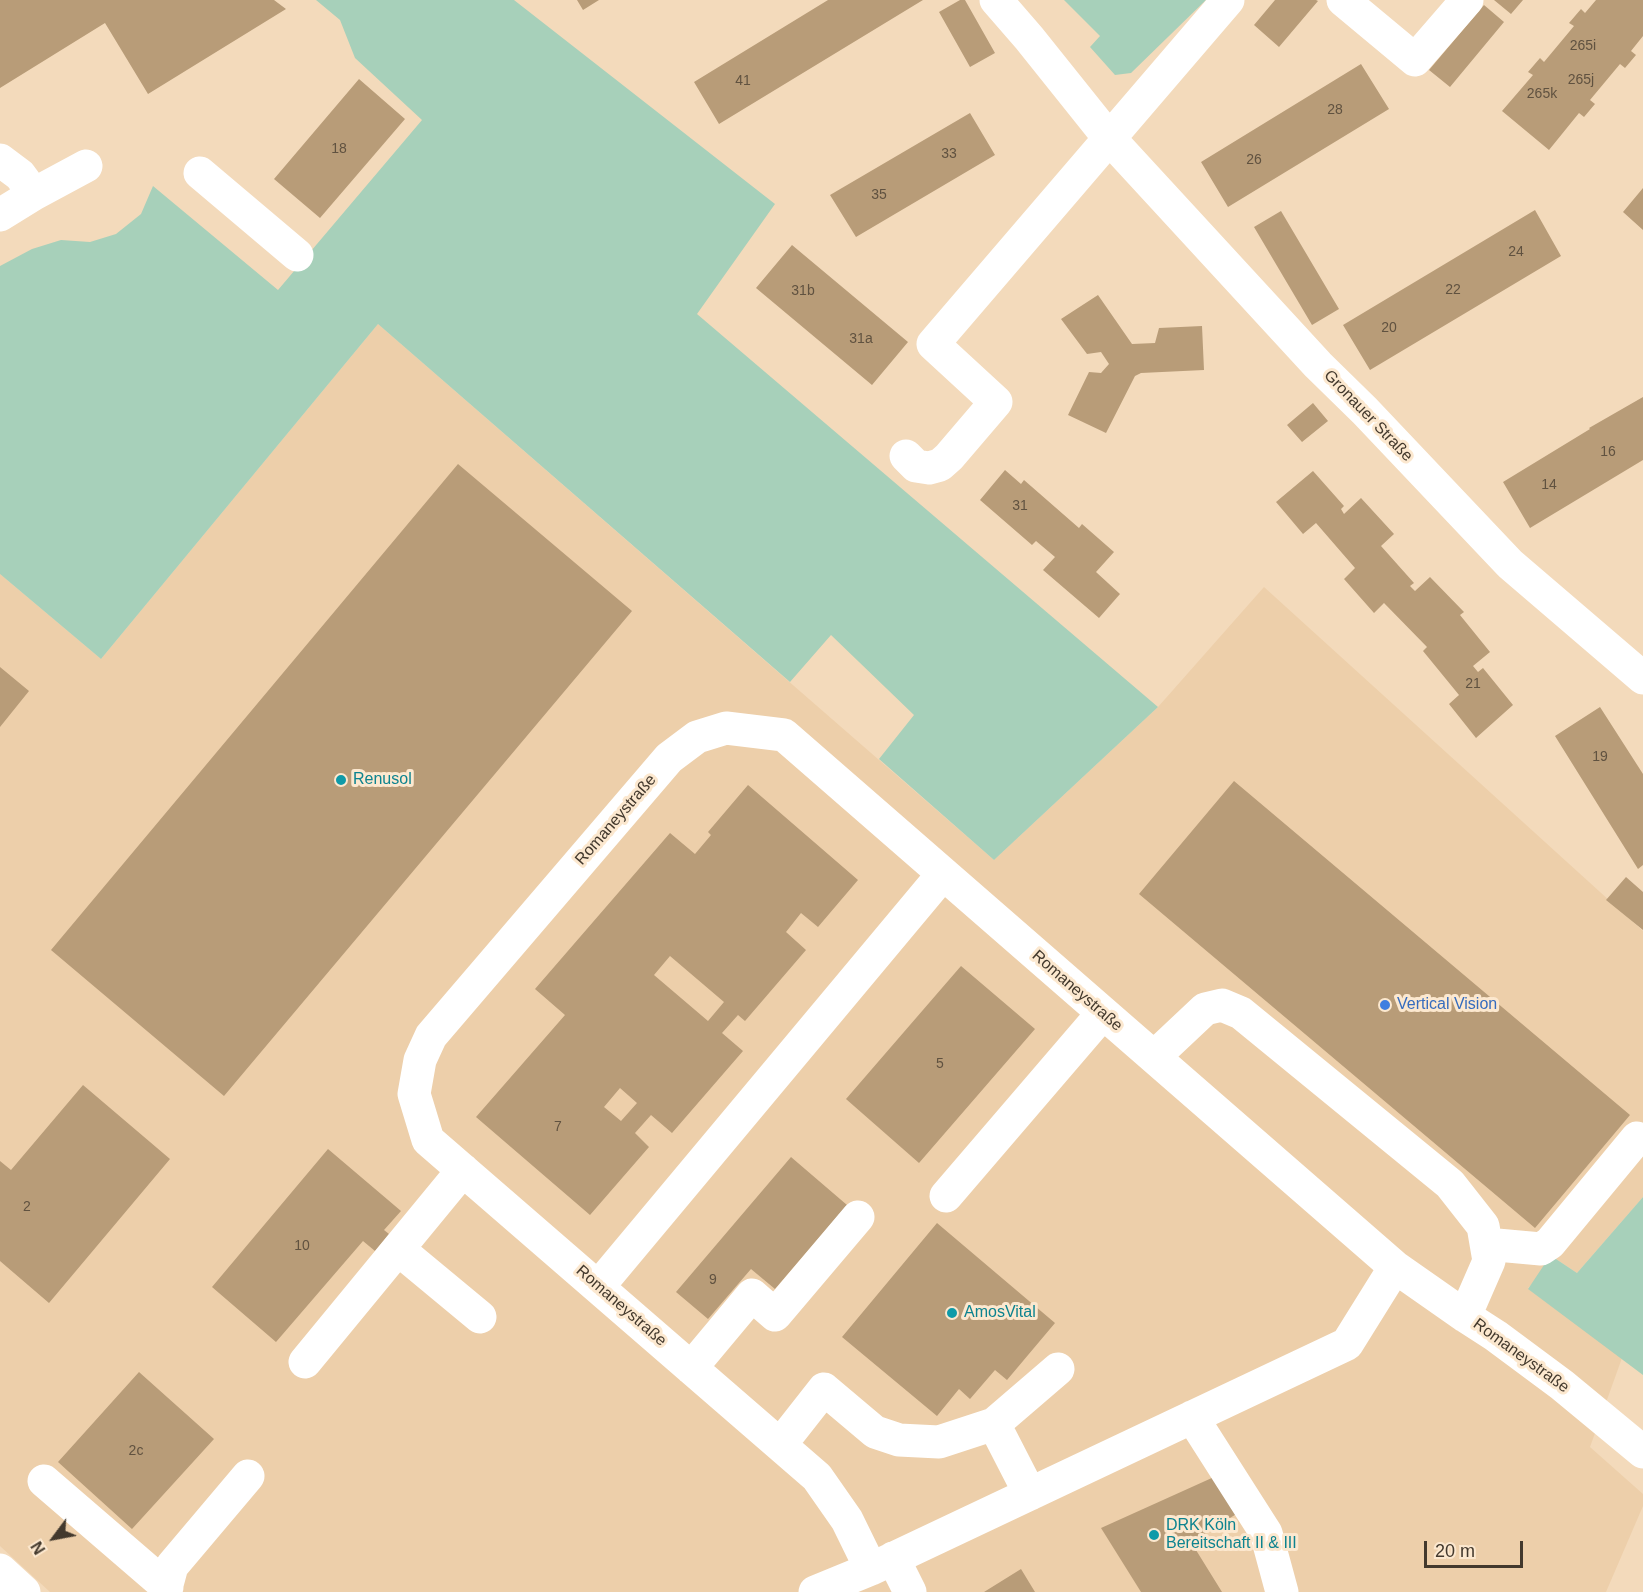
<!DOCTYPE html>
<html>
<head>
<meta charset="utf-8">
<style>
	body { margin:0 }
	#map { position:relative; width:1643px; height:1592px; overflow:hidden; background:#f3dabb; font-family:Arial,sans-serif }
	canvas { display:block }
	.north { position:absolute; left:24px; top:1508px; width:60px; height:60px; -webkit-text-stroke:4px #fce8cf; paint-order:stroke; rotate:238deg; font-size:16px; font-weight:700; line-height:24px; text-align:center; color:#43392d }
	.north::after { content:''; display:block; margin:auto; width:21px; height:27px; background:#43392d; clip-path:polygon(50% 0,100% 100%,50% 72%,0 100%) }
	.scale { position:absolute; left:1424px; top:1541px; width:99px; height:27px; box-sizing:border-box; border:3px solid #43392d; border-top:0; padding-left:8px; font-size:18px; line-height:21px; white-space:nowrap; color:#43392d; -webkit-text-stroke:4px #fce8cf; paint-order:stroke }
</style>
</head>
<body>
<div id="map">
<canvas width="1643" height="1592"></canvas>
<div class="north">N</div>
<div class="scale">20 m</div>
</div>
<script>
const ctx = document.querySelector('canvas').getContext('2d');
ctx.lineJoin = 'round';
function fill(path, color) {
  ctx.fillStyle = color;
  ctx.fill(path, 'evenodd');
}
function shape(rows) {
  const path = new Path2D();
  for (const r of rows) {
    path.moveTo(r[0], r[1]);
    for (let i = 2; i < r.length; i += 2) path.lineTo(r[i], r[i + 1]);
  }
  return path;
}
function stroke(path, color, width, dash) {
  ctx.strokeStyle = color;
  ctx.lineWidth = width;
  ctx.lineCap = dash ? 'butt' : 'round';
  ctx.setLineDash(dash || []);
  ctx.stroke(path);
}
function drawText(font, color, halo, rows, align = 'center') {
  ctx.font = font + ' Arial,sans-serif';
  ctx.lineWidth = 6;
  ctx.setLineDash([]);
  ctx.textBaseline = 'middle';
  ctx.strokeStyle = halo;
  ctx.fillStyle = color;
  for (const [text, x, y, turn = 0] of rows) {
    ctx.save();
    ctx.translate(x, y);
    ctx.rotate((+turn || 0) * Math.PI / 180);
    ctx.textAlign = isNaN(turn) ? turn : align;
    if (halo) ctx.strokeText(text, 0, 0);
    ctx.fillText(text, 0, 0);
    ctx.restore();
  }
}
fill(shape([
	[378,324,994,860,1158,707,1264,587,1643,931,1643,1197,1577,1273,1556,1259,1528,1288,1622,1358,1590,1447,1643,1494,1643,1506,1606,1592,50,1592,0,1546,0,574,101,659]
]), '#edcfaa');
fill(shape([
	[316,0,514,0,775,204,697,314,1158,707,994,860,879,759,914,715,831,635,790,682,378,324,101,659,0,574,0,266,32,249,61,240,90,242,116,234,141,214,153,186,278,290,422,120,355,58,340,20],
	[1064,0,1206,0,1131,73,1115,75,1090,47,1100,36],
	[1643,1197,1643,1375,1528,1289,1548,1259,1556,1259,1577,1273]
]), '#a7d0ba');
fill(shape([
	[0,0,274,0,286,9,148,94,105,23,0,88],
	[577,0,599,0,583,10],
	[828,0,923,0,719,124,694,82],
	[960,0,965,0,995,53,970,67,939,12],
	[1275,0,1316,0,1318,1,1279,47,1254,25],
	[1494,0,1523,0,1511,14],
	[1596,0,1643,0,1643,36,1631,51,1636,55,1625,68,1620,64,1590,100,1595,104,1584,117,1579,113,1549,150,1502,111,1533,75,1528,72,1540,58,1544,62,1574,26,1569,23,1581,9,1585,13],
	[1484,5,1504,22,1450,87,1429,70],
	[1361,64,1389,109,1228,207,1201,162],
	[359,79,405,119,320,218,274,179],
	[970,113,995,155,856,237,830,195],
	[1643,188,1643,230,1623,212],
	[1535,210,1561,256,1370,370,1343,325],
	[1281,211,1339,309,1312,325,1254,227],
	[792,245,908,342,872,385,756,288],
	[1098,295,1132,344,1155,343,1159,328,1202,326,1204,370,1141,373,1135,376,1106,433,1068,415,1089,372,1101,373,1109,364,1101,352,1087,354,1061,319],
	[1643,397,1643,460,1530,528,1503,482,1590,429,1589,428],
	[1313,403,1328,421,1302,442,1287,425],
	[458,464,632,611,224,1096,51,950],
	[1005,470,1021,484,1024,480,1079,528,1082,524,1114,552,1096,572,1120,594,1099,618,1043,570,1055,557,1036,541,1032,545,980,500],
	[1313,471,1344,506,1341,509,1344,514,1361,498,1394,534,1381,546,1414,583,1410,586,1415,591,1430,577,1464,612,1460,615,1490,652,1473,666,1478,672,1483,668,1513,705,1476,738,1449,704,1459,695,1423,651,1427,647,1384,603,1374,613,1344,579,1355,568,1316,523,1303,534,1276,502],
	[0,667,29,691,0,727],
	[1600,707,1643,774,1643,865,1638,869,1555,736],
	[1234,781,1630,1115,1535,1228,1139,894],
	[748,785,858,880,818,927,801,913,786,932,806,950,745,1021,738,1015,722,1033,743,1051,672,1133,651,1115,635,1133,649,1147,590,1215,476,1117,565,1015,535,989,670,833,695,854,711,835,708,832],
	[670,956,724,1002,708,1021,654,975],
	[620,1088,637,1103,621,1121,604,1107],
	[1626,877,1643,892,1643,930,1606,900],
	[961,966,1035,1029,919,1163,846,1099],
	[83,1085,170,1159,49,1303,0,1261,0,1161,11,1170],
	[328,1149,401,1211,384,1230,389,1234,375,1251,363,1241,276,1342,212,1287],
	[791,1157,847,1205,775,1289,751,1269,708,1319,676,1292],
	[937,1223,1055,1323,1007,1380,995,1370,970,1399,959,1389,937,1416,842,1337],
	[139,1372,214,1439,132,1529,58,1462],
	[1214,1477,1238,1513,1191,1542,1222,1592,1141,1592,1101,1528],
	[1021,1569,1035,1592,984,1592]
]), '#b89c78');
stroke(shape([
	[996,0,1029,38,1109,138,1318,365,1365,411,1510,564,1643,678],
	[1343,0,1415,60,1467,0],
	[0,160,20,175,34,194],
	[200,173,297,255],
	[0,215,34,194,86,166],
	[906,456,916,466,929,468,940,465,949,457,996,402,933,344,1228,0],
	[1154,1057,1205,1009,1222,1005,1241,1013,1450,1184,1483,1226,1489,1261,1465,1316],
	[946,1196,1103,1013],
	[1486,1244,1541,1249,1550,1243,1637,1138],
	[398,1249,480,1317],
	[598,1287,943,874],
	[305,1362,463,1170],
	[691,1368,752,1295,775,1315,858,1217],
	[1192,1417,1266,1533,1282,1592],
	[994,1424,1058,1369],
	[780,1445,824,1389,875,1432,899,1440,939,1442,994,1424,1030,1494],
	[44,1481,167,1587],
	[893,1558,910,1592],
	[871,1569,847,1520,817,1477,428,1140,414,1094,420,1060,431,1036,669,758,697,737,726,728,784,735,1395,1267,1465,1316,1496,1336,1562,1385,1643,1452],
	[0,1570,24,1592],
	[165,1592,172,1566,248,1476],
	[815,1592,871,1569,1347,1344,1395,1267]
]), '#fff', 33);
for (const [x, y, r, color] of [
	[341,780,6,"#0f9aa8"],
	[1385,1005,6,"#3f7fe0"],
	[952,1313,6,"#0f9aa8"],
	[1154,1535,6,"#0f9aa8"]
]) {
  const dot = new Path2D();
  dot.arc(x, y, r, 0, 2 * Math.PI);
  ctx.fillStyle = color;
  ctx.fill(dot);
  stroke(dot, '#fce8cf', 2);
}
drawText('14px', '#605240', null, [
	["265i",1583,46],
	["265j",1581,80],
	["41",743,81],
	["265k",1542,94],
	["28",1335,110],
	["18",339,149],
	["33",949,154],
	["26",1254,160],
	["35",879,195],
	["24",1516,252],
	["22",1453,290],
	["31b",803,291],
	["20",1389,328],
	["31a",861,339],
	["16",1608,452],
	["14",1549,485],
	["31",1020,506],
	["21",1473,684],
	["19",1600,757],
	["5",940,1064],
	["7",558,1127],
	["2",27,1207],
	["10",302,1246],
	["9",713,1280],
	["2c",136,1451]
]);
drawText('16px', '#43392d', '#fce8cf', [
	["Gronauer Straße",1368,416,46],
	["Romaneystraße",616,820,-49],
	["Romaneystraße",1077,991,41],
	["Romaneystraße",621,1306,41],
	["Romaneystraße",1521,1356,36]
]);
drawText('16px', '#0d838f', '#fce8cf', [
	["Renusol",353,780],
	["AmosVital",964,1313],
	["DRK Köln",1166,1526],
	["Bereitschaft II & III",1166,1544]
], 'left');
drawText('16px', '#366cbe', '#fce8cf', [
	["Vertical Vision",1397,1005]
], 'left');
</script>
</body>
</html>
